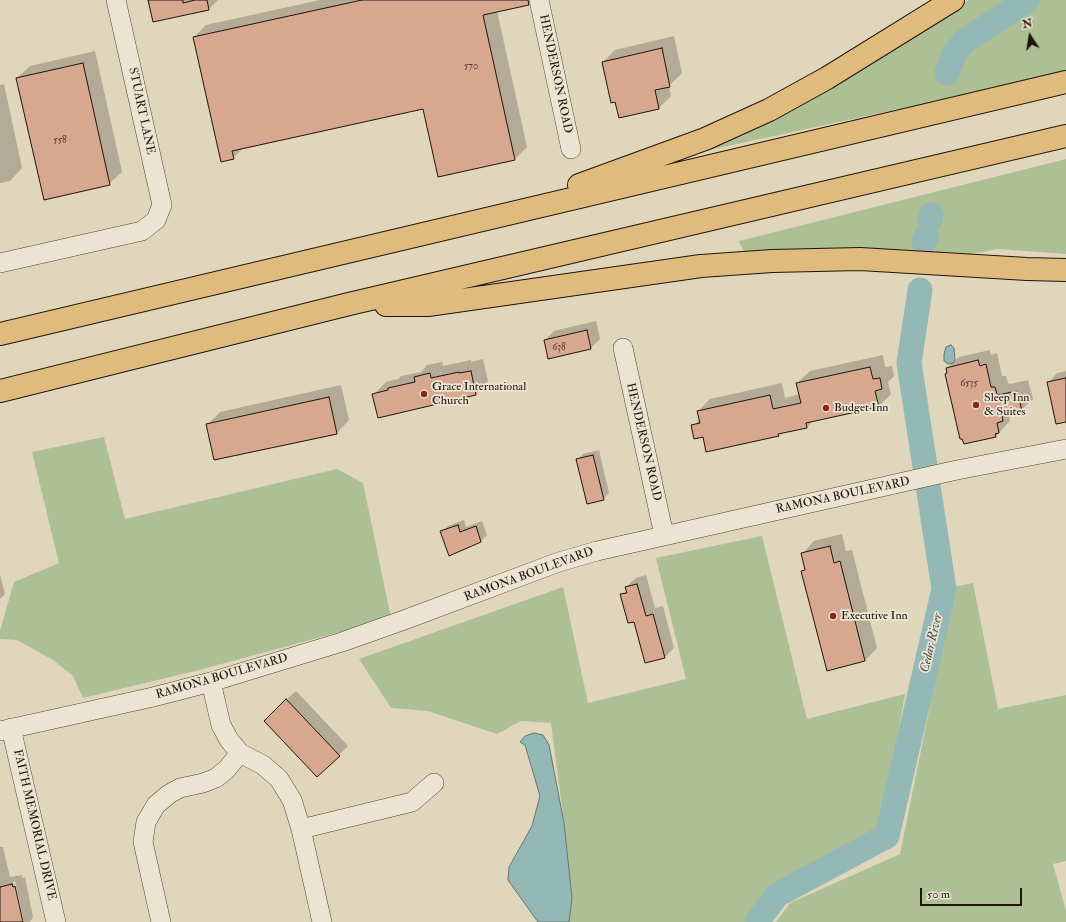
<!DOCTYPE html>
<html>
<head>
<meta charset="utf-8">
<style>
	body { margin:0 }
	#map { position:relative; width:1066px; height:922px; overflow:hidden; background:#e0d6bc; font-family:"IM FELL Double Pica",serif }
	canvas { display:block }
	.north { position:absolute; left:1010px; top:16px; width:40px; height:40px; -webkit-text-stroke:3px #ebe4d3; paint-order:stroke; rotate:348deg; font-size:11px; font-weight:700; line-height:16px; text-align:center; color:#211409 }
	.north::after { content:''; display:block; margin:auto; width:14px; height:18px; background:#211409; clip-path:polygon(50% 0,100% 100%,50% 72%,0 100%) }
	.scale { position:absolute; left:920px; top:888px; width:102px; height:18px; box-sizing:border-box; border:2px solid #211409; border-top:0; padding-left:5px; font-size:12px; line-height:14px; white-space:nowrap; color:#211409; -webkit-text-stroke:3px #ebe4d3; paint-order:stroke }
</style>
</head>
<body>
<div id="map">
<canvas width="1066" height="922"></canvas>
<div class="north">N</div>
<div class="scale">50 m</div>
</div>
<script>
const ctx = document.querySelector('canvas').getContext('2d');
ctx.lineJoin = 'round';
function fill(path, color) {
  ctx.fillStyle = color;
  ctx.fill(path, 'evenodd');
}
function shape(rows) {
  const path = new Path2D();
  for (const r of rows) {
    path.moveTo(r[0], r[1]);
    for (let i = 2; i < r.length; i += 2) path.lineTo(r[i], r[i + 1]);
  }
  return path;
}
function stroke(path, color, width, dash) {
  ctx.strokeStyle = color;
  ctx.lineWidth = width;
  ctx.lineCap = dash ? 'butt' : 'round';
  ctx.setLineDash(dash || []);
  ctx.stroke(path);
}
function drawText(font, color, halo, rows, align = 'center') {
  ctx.font = font + ' "IM FELL Double Pica",serif';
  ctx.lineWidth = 3.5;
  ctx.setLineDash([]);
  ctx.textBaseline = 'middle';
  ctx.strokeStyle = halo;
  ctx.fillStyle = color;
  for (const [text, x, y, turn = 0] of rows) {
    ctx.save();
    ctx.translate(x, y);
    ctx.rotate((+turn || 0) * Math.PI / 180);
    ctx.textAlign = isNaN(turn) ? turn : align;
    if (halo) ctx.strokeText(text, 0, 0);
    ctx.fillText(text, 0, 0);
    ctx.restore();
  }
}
fill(shape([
	[969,0,1066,0,1066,73,686,155,810,94],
	[1066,159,1066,254,998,249,946,259,744,252,739,241],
	[104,437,125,519,337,469,363,483,391,618,203,669,83,698,73,676,53,660,17,640,0,639,0,631,14,582,59,563,32,452],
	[762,536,807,719,905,694,881,828,773,889,748,922,569,922,572,898,564,823,551,723,521,721,497,734,428,711,391,708,359,659,563,587,588,703,686,679,656,558],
	[973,583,998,709,1066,695,1066,861,1053,864,1066,911,1066,922,776,922,790,903,900,854,954,587]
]), '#adbf94');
const water = shape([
	[951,345,954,348,955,360,953,363,948,364,944,361,944,354,946,347,951,345],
	[534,733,543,735,549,745,564,823,572,898,569,922,538,922,508,880,509,867,532,826,540,796,525,745,520,742,525,736,534,733]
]);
fill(water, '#94b8b6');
stroke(water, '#667671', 1);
fill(shape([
	[149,0,218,0,209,9,153,21],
	[320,0,524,0,497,11,527,147,515,159,424,108,244,147,233,158,194,37,206,25],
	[674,36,682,73,669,86,671,96,659,108,620,117,603,62,615,50],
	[95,51,122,172,109,184,17,78,30,66],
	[4,84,22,168,10,181,0,183,0,85],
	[596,321,600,339,591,348,545,340,554,331],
	[990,350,991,355,997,353,1002,376,1006,376,1008,383,1010,384,1028,380,1033,399,1021,410,1009,414,1010,421,996,436,964,443,946,374,948,372,947,368,959,357],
	[883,355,885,367,892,366,894,376,888,382,891,394,879,406,813,421,807,427,781,432,778,435,704,436,693,426,700,419,698,411,710,399,782,383,785,398,800,394,797,383,810,371],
	[483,359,488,381,476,394,437,402,373,395,386,382,398,379,401,376,421,372,427,365,442,362,443,366,471,360,471,362],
	[1066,371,1066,421,1048,383,1057,373],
	[341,385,349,420,337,433,208,424,220,412],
	[599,450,609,493,603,499,577,460,583,454],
	[464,520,466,527,482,521,487,535,481,541,450,554,442,532,448,526],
	[842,534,846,551,852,550,877,648,865,661,828,670,803,572,805,569,802,554,814,541],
	[0,574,5,594,0,599],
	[646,575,655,608,663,606,674,648,665,657,635,621,622,595,627,589,626,587,636,578],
	[296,691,348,746,339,755,274,711],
	[0,847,3,847,10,877,22,875,22,878,25,877,33,917,30,922,24,922,15,881,13,882,22,922,0,922]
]), '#0003');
stroke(shape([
	[947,73,954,54,965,41,1027,0],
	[930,219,931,215],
	[924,242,926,237],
	[757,922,777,895,887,836,944,589,909,363,920,290]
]), '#94b8b6', 25);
const building = shape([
	[148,0,183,0,183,3,195,0,207,0,209,10,153,22,148,0],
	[362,0,528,0,529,5,483,15,515,160,438,177,423,109,232,151,234,159,221,162,193,37,362,0],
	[662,48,670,87,655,90,659,109,619,118,615,102,611,103,602,62,662,48],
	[83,63,110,185,44,200,16,78,83,63],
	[587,330,591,349,548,359,544,340,587,330],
	[978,360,980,366,986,364,991,387,995,387,997,394,998,395,1017,391,1022,411,1002,416,1003,421,997,423,999,433,995,434,996,437,964,444,962,439,960,439,945,374,947,373,946,368,978,360],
	[870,367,873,379,880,378,882,389,875,391,879,407,806,423,807,428,778,434,779,436,706,452,703,437,694,439,691,425,700,423,697,411,770,395,773,409,801,403,796,383,870,367],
	[471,371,476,395,378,418,372,394,388,390,388,388,415,382,414,377,430,373,431,378,459,372,459,373,471,371],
	[1066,378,1066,422,1056,424,1047,382,1066,378],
	[329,397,337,434,214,460,206,424,329,397],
	[593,455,604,500,587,504,576,459,593,455],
	[458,525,460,532,476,526,481,542,449,556,440,531,458,525],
	[830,546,834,563,840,561,865,661,827,671,801,571,805,570,801,553,830,546],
	[637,584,646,616,653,614,665,658,645,663,634,622,628,623,620,594,627,593,625,587,637,584],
	[286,699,340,756,317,777,264,721,286,699],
	[12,884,13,887,15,886,23,922,0,922,0,887,12,884]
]);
fill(building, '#d7a790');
stroke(building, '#211409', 1);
const minor = shape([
	[539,0,571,149],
	[0,263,142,231,156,220,162,205,116,0],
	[623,348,664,535],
	[211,682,221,725,229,740,240,753,263,765,279,779,292,800,301,829,322,922],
	[11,728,56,922],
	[0,731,153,697,211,682,342,642,404,620,559,562,597,551,957,470,1066,449],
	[301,829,412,802,434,783],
	[161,922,143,842,146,822,156,805,169,794,180,788,203,783,216,778,226,770,240,753]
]);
const highway = shape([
	[579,185,705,139,769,110,827,78,953,0],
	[386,305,428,305,701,266,772,261,860,259,1027,269,1066,270],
	[0,334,1066,82],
	[0,391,349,304,1066,136]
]);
stroke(minor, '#514436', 20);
stroke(highway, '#211409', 24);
stroke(minor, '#ebe4d3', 19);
stroke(highway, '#e0bb7e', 22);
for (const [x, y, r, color] of [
	[424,394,4,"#8f2418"],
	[976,405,4,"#8f2418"],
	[826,408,4,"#8f2418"],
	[833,616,4,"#8f2418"]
]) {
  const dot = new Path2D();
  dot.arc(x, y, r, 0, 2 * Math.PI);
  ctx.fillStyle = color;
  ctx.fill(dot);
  stroke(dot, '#ebe4d3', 1.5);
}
drawText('10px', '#4e392b', null, [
	["570",471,67],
	["558",60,141],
	["638",559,348],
	["6535",969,384]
]);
drawText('12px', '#211409', '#ebe4d3', [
	["HENDERSON ROAD",555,74,78],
	["STUART LANE",141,111,78],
	["HENDERSON ROAD",643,442,77],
	["RAMONA BOULEVARD",843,496,-12],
	["RAMONA BOULEVARD",529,575,-20],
	["RAMONA BOULEVARD",222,677,-16],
	["FAITH MEMORIAL DRIVE",34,825,77]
]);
drawText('12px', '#211409', '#ebe4d3', [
	["Grace International",432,387],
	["Church",432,401],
	["Sleep Inn",984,398],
	["& Suites",984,412],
	["Budget Inn",834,408],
	["Executive Inn",841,616]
], 'left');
drawText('italic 13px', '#494d46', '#ebe4d3', [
	["Cedar River",932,643,-77]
]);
</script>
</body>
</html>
